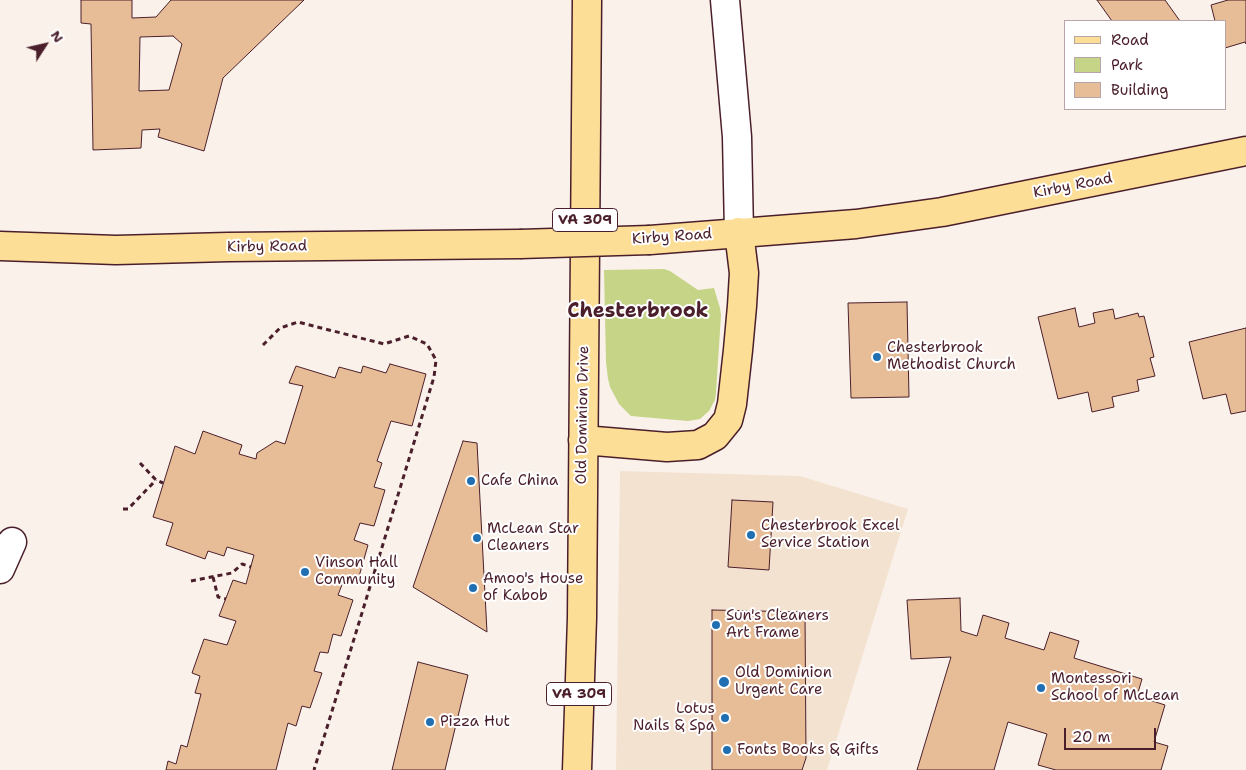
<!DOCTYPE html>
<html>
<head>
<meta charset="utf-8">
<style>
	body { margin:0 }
	#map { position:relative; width:1246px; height:770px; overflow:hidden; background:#faf2ea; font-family:"Shantell Sans",sans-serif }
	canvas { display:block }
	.legend { position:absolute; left:1064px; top:20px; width:162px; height:90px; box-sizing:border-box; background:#fff; border:1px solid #b7a5aa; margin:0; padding:6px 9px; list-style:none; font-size:15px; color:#4a1f2b }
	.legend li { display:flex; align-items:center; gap:10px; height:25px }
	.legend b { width:25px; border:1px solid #b7a5aa }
	.north { position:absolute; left:20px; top:20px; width:50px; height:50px; -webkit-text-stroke:4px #fff; paint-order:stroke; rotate:55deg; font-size:14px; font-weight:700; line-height:20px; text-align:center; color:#4a1f2b }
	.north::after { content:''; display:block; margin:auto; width:18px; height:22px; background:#4a1f2b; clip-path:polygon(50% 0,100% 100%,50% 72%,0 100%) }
	.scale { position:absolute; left:1064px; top:728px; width:92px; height:22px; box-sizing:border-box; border:2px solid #4a1f2b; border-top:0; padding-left:6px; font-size:15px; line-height:18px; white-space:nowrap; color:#4a1f2b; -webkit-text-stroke:4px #fff; paint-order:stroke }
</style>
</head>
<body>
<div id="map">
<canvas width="1246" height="770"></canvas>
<ul class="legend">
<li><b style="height:6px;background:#fdde96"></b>Road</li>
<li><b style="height:14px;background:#c6d488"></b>Park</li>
<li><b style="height:14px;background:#e7bd97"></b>Building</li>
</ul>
<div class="north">N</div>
<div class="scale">20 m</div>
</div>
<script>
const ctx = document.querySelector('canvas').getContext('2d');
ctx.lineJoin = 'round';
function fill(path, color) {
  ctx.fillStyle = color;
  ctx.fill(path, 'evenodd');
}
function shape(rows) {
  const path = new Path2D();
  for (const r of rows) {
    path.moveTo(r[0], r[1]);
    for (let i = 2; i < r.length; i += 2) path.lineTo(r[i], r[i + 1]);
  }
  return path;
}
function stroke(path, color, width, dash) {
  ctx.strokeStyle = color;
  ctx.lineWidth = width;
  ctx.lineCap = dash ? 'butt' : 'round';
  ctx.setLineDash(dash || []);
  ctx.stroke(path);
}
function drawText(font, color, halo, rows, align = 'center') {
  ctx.font = font + ' "Shantell Sans",sans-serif';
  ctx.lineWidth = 4;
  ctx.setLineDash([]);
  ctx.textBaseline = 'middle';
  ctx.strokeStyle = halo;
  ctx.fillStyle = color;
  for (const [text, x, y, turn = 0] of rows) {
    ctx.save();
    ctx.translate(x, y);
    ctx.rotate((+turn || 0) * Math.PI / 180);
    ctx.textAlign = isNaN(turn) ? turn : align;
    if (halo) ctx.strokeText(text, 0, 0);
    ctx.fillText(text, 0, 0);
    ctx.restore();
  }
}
fill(shape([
	[620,471,800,476,908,509,827,770,616,770]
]), '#f4e2d1');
fill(shape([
	[664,269,670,271,698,290,714,288,720,308,721,315,716,393,715,400,709,411,700,419,688,421,631,416,619,404,610,387,608,379,606,362,604,270]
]), '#c6d488');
const building = shape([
	[81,0,132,0,132,18,156,17,171,0,304,0,223,78,204,151,158,137,160,129,142,130,141,148,93,150,91,24,81,23,81,0],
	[173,36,182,44,169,90,139,91,140,37,173,36],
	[1097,0,1165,0,1180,21,1112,21,1097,0],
	[1228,0,1246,0,1246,44,1245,42,1225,48,1225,21,1215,21,1211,5,1228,0],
	[907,302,909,397,851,398,848,303,907,302],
	[1075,308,1079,327,1095,323,1093,313,1113,309,1115,319,1138,313,1139,317,1144,316,1154,357,1150,358,1155,376,1137,380,1139,391,1112,397,1114,407,1092,412,1088,392,1058,399,1038,317,1075,308],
	[1246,328,1246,411,1231,414,1226,394,1203,399,1189,342,1246,328],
	[390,364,426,374,412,426,391,421,377,461,382,463,374,487,385,490,374,526,360,523,354,540,368,545,358,580,345,577,338,595,353,600,341,636,333,634,328,653,320,652,314,671,322,673,310,708,302,706,296,726,288,723,276,770,166,770,168,761,176,764,181,745,187,747,201,694,195,693,200,676,192,673,204,639,227,645,236,621,219,616,233,580,246,584,254,555,227,547,224,556,208,551,205,559,166,545,173,523,153,517,175,446,195,454,203,431,242,445,239,454,256,459,257,453,276,441,285,444,303,386,289,383,296,366,335,378,339,367,361,373,363,366,386,373,390,364],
	[463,441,477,443,487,632,413,587,463,441],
	[732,500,773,502,769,570,728,567,732,500],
	[960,598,961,631,977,636,983,615,1009,623,1005,638,1044,650,1050,632,1079,641,1074,658,1142,679,1137,696,1165,705,1154,742,1168,746,1161,770,1056,770,1038,765,1047,734,1008,722,994,770,917,770,951,657,911,659,907,600,960,598],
	[712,610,805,612,806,758,802,770,712,770,712,610],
	[418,662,468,675,445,770,392,770,418,662]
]);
fill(building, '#e7bd97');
stroke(building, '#4a1f2b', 1);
const minor = shape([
	[725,0,737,137,739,232],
	[0,569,12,542]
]);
const major = shape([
	[650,240,856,224,942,212,1246,151],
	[0,246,116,250,228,247,520,244],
	[583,440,667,447,698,445,715,436,728,420,732,404,738,350,742,306,744,273,739,232],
	[577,770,582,618,587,0]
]);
stroke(minor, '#4a1f2b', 31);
stroke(major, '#4a1f2b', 31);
stroke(shape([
	[263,345,280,328,298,322,384,344,409,336,427,344,436,360,434,377,314,770],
	[140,463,156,480,163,483],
	[123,509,128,509,156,480],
	[213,577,218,597,226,599],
	[191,581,232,573,242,564,251,567]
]), '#4a1f2b', 3, [5, 4]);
stroke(minor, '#fff', 28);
stroke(major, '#fdde96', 28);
const majorBridge = shape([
	[520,244,650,240]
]);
stroke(majorBridge, '#4a1f2b', 31, []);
stroke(majorBridge, '#fdde96', 28);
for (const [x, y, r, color] of [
	[877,357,5,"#1f6fb2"],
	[471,481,5,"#1f6fb2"],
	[751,535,5,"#1f6fb2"],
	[477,538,5,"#1f6fb2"],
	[305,572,5,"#1f6fb2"],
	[473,588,5,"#1f6fb2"],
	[716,625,5,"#1f6fb2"],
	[724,682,6,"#1f6fb2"],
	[1041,688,5,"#1f6fb2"],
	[725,718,5,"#1f6fb2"],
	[430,722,5,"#1f6fb2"],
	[727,750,5,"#1f6fb2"]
]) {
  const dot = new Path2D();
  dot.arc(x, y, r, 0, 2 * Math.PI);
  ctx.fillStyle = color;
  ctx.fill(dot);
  stroke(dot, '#fff', 2);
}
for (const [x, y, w] of [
	[585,220,65],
	[579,694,65]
]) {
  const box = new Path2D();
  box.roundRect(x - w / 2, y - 11.5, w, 23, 4);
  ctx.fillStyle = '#fff';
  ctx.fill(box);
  stroke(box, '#4a1f2b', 1);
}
drawText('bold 14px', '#4a1f2b', null, [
	["VA 309",585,220],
	["VA 309",579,694]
]);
drawText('15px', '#4a1f2b', '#fff', [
	["Kirby Road",1073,186,-11],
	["Kirby Road",672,237,-4],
	["Kirby Road",267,247,-1],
	["Old Dominion Drive",583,415,-89]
]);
drawText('15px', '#4a1f2b', '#fff', [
	["Chesterbrook",887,348],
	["Methodist Church",887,365],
	["Cafe China",481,481],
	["Chesterbrook Excel",761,526],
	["Service Station",761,543],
	["McLean Star",487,529],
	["Cleaners",487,546],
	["Vinson Hall",315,563],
	["Community",315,580],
	["Amoo's House",483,579],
	["of Kabob",483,596],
	["Sun's Cleaners",726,616],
	["Art Frame",726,633],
	["Old Dominion",735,673],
	["Urgent Care",735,690],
	["Montessori",1051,679],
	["School of McLean",1051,696],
	["Lotus",715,709,"right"],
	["Nails & Spa",715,726,"right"],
	["Pizza Hut",440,722],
	["Fonts Books & Gifts",737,750]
], 'left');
drawText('bold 20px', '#4a1f2b', '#fff', [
	["Chesterbrook",638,312]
]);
</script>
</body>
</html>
